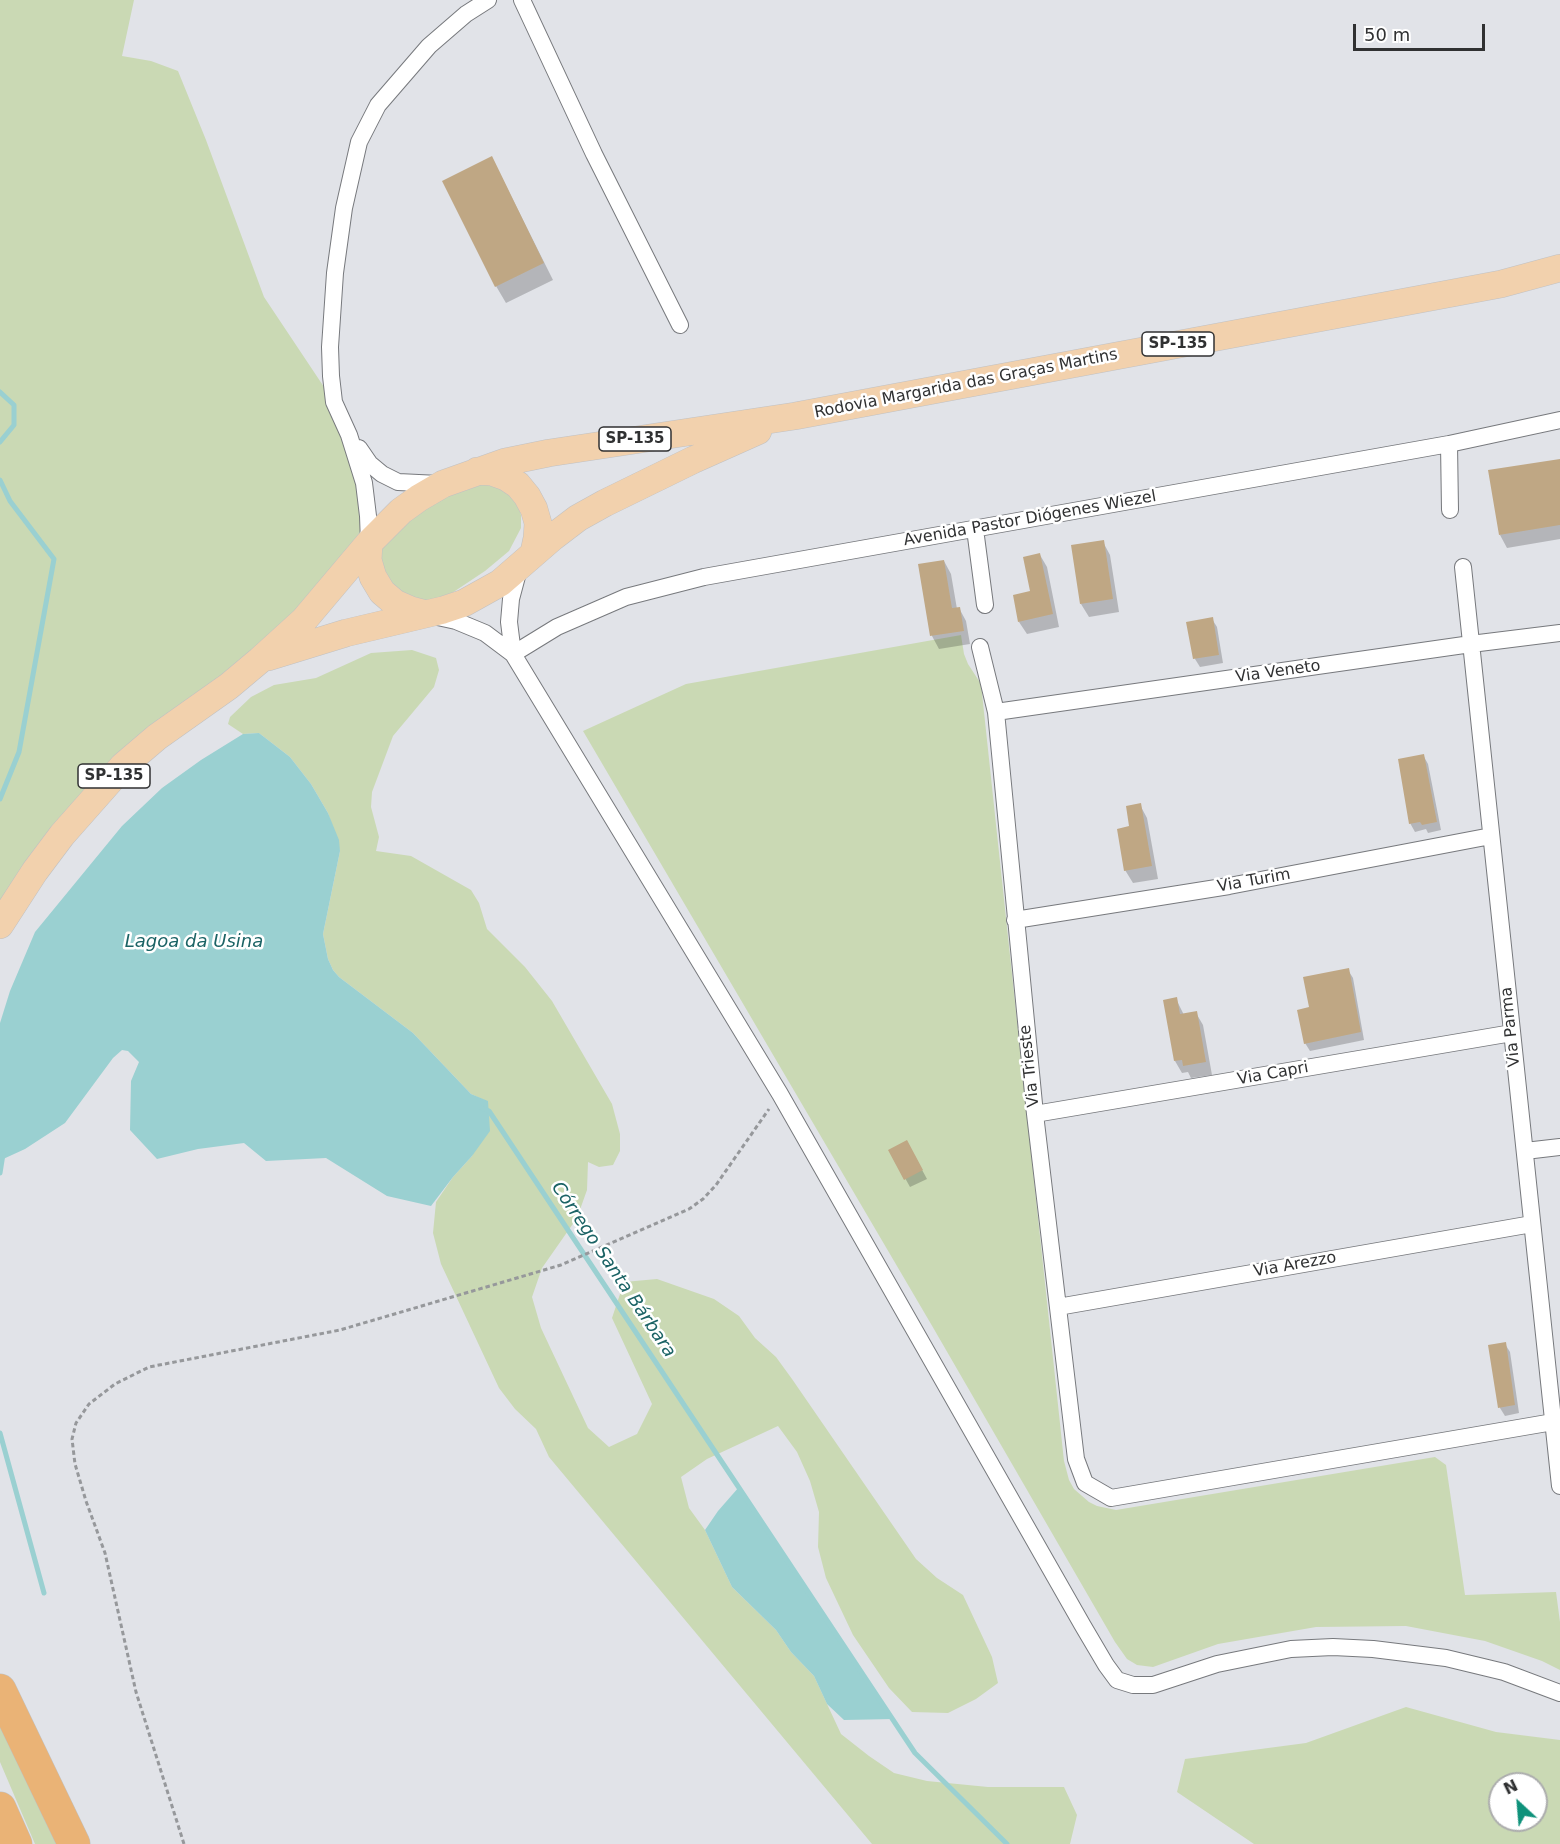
<!DOCTYPE html>
<html>
<head>
<meta charset="utf-8">
<style>
	body { margin:0 }
	#map { position:relative; width:1560px; height:1844px; overflow:hidden; background:#e1e3e8; font-family:"DejaVu Sans",sans-serif }
	canvas { display:block }
	.north { position:absolute; left:1488px; top:1772px; width:60px; height:60px; box-sizing:border-box; background:#fff; border:2px solid #acadad; border-radius:50%; rotate:334deg; font-size:16px; font-weight:700; line-height:24px; text-align:center; color:#303132 }
	.north::after { content:''; display:block; margin:auto; width:21px; height:27px; background:#0f927b; clip-path:polygon(50% 0,100% 100%,50% 72%,0 100%) }
	.scale { position:absolute; left:1353px; top:24px; width:132px; height:27px; box-sizing:border-box; border:3px solid #303132; border-top:0; padding-left:8px; font-size:18px; line-height:21px; white-space:nowrap; color:#303132; -webkit-text-stroke:4px #fff; paint-order:stroke }
</style>
</head>
<body>
<div id="map">
<canvas width="1560" height="1844"></canvas>
<div class="north">N</div>
<div class="scale">50 m</div>
</div>
<script>
const ctx = document.querySelector('canvas').getContext('2d');
ctx.lineJoin = 'round';
function fill(path, color) {
  ctx.fillStyle = color;
  ctx.fill(path, 'evenodd');
}
function shape(rows) {
  const path = new Path2D();
  for (const r of rows) {
    path.moveTo(r[0], r[1]);
    for (let i = 2; i < r.length; i += 2) path.lineTo(r[i], r[i + 1]);
  }
  return path;
}
function stroke(path, color, width, dash) {
  ctx.strokeStyle = color;
  ctx.lineWidth = width;
  ctx.lineCap = dash ? 'butt' : 'round';
  ctx.setLineDash(dash || []);
  ctx.stroke(path);
}
function drawText(font, color, halo, rows, align = 'center') {
  ctx.font = font + ' "DejaVu Sans",sans-serif';
  ctx.lineWidth = 5;
  ctx.setLineDash([]);
  ctx.textBaseline = 'middle';
  ctx.strokeStyle = halo;
  ctx.fillStyle = color;
  for (const [text, x, y, turn = 0] of rows) {
    ctx.save();
    ctx.translate(x, y);
    ctx.rotate((+turn || 0) * Math.PI / 180);
    ctx.textAlign = isNaN(turn) ? turn : align;
    if (halo) ctx.strokeText(text, 0, 0);
    ctx.fillText(text, 0, 0);
    ctx.restore();
  }
}
fill(shape([
	[0,0,134,0,122,56,151,61,178,71,206,140,264,297,334,402,349,435,369,543,157,737,0,925],
	[486,481,509,493,517,503,521,515,521,528,509,551,485,571,449,595,419,604,406,601,380,573,381,546,414,512,445,493],
	[961,635,964,654,968,664,981,684,1064,1461,1069,1480,1074,1489,1089,1502,1097,1506,1116,1510,1435,1457,1446,1465,1465,1595,1556,1592,1560,1622,1560,1670,1542,1661,1485,1641,1406,1626,1316,1627,1218,1644,1153,1667,1137,1665,1127,1659,1115,1642,931,1324,583,731,686,684],
	[412,650,436,658,439,670,434,687,393,736,372,792,371,807,379,837,376,851,411,856,471,890,479,903,487,929,525,967,552,1001,612,1104,620,1134,620,1151,613,1165,599,1167,588,1162,587,1190,577,1218,542,1268,532,1297,541,1328,588,1428,609,1447,637,1434,652,1404,612,1318,624,1282,657,1279,714,1299,739,1316,755,1338,776,1357,792,1379,916,1559,937,1578,963,1595,992,1657,998,1683,976,1699,948,1713,912,1712,889,1688,853,1635,826,1578,818,1547,819,1512,810,1481,797,1452,778,1426,707,1459,681,1477,689,1508,705,1530,732,1587,776,1630,791,1652,814,1676,841,1734,869,1756,894,1773,927,1781,988,1787,1064,1787,1077,1815,1070,1844,872,1844,549,1457,536,1429,515,1409,499,1388,441,1264,433,1233,436,1202,453,1177,472,1156,488,1102,471,1094,413,1033,339,977,333,970,328,959,323,934,340,851,328,813,311,784,290,757,259,733,243,734,228,724,230,717,251,697,274,685,316,678,371,653],
	[1406,1707,1496,1732,1560,1740,1560,1844,1254,1844,1177,1792,1185,1759,1306,1743],
	[1500,1784,1536,1784,1536,1820,1500,1820],
	[0,1718,61,1844,35,1844,0,1762]
]), '#cad9b4');
fill(shape([
	[259,733,290,757,311,784,328,813,339,840,340,851,323,934,328,959,333,970,339,977,413,1033,471,1094,488,1101,490,1131,472,1156,453,1177,431,1206,387,1196,326,1158,266,1161,244,1143,198,1149,157,1159,130,1130,131,1081,139,1062,128,1051,122,1050,113,1058,65,1123,25,1149,1,1160,0,1159,0,1023,10,991,35,932,122,826,162,788,201,760,243,734],
	[739,1487,807,1589,893,1719,844,1720,827,1704,814,1676,791,1652,776,1630,732,1587,705,1530,718,1511]
]), '#9ad0d1');
fill(shape([
	[492,158,553,280,506,303,496,286],
	[1560,460,1560,539,1507,548,1500,535],
	[1103,542,1110,555,1119,612,1089,617,1081,604],
	[1040,555,1047,567,1059,627,1027,634,1019,622,1032,592],
	[944,561,951,574,957,609,959,608,966,621,970,644,939,649,932,636,920,566],
	[1212,619,1217,627,1223,663,1200,667,1195,659],
	[1423,755,1428,764,1441,830,1428,833,1426,829,1415,832,1410,823],
	[1140,805,1147,818,1158,879,1133,883,1125,870,1131,828],
	[1348,970,1353,978,1364,1040,1310,1051,1305,1043,1311,1008],
	[1176,999,1184,1015,1196,1013,1203,1025,1212,1075,1191,1078,1188,1072,1182,1073,1175,1061],
	[907,1142,927,1179,910,1187,890,1151],
	[1505,1344,1510,1352,1519,1413,1505,1416,1500,1408]
]), '#0003');
stroke(shape([
	[0,392,14,405,14,425,0,442],
	[0,480,10,501,54,559,19,752,0,799],
	[482,1108,489,1111,915,1753,1007,1844],
	[0,1173,3,1154],
	[0,1433,44,1593]
]), '#9ad0d1', 5);
fill(shape([
	[492,156,544,263,495,287,442,181],
	[1560,459,1560,525,1499,535,1488,470],
	[1104,540,1113,599,1080,604,1071,545],
	[1040,553,1053,614,1018,622,1013,595,1030,591,1023,557],
	[944,560,952,608,960,607,964,631,930,636,918,564],
	[1213,617,1219,655,1193,659,1186,622],
	[1424,754,1437,822,1422,825,1420,822,1409,824,1398,759],
	[1141,803,1152,866,1124,871,1117,829,1129,826,1126,806],
	[1349,968,1361,1032,1304,1044,1297,1010,1309,1007,1303,977],
	[1177,997,1180,1014,1197,1011,1206,1062,1183,1066,1182,1060,1174,1061,1163,1000],
	[907,1140,923,1170,904,1180,888,1150],
	[1506,1342,1515,1405,1498,1408,1488,1345]
]), '#bfa784');
const minor = shape([
	[522,0,594,154,680,325],
	[1449,444,1450,510],
	[359,448,370,464,382,474,398,482,439,484],
	[975,529,985,605],
	[369,543,368,516,364,483,349,435,334,402,331,376,330,347,335,273,344,208,359,142,378,105,429,46,466,14,488,0],
	[1463,567,1560,1486],
	[433,616,456,621,485,633,513,654,780,1094,1083,1626,1106,1665,1117,1680,1133,1685,1153,1685,1217,1664,1291,1649,1333,1647,1373,1649,1446,1658,1504,1672,1560,1693],
	[980,647,996,712,1035,1114,1076,1459,1085,1483,1111,1498,1553,1422],
	[513,654,557,627,626,597,704,577,1449,444,1560,420],
	[513,654,509,622,511,599,519,569],
	[996,712,1471,644,1560,633],
	[1015,920,1229,886,1491,836],
	[1035,1114,1512,1033],
	[1525,1151,1560,1147],
	[1058,1307,1532,1224]
]);
const primary = shape([
	[477,471,492,472,506,477,518,485,527,496,534,509,538,523,537,538,534,552],
	[369,543,368,560,373,577,382,592,395,603,411,610,426,614],
	[268,657,346,633,443,610,464,603,500,583,553,537,578,518,605,503,693,460,758,431],
	[0,925,35,871,62,835,123,766,157,737,229,686,260,660,304,620,369,543,401,511,419,498,443,484,505,462,549,453,795,416,1501,284,1560,268]
]);
const motorway = shape([
	[0,1690,74,1844],
	[0,1808,16,1844]
]);
stroke(minor, '#77797d', 18);
stroke(primary, '#c1c1c2', 28);
stroke(motorway, '#c1c1c2', 33);
stroke(shape([
	[184,1844,136,1692,105,1553,86,1501,75,1464,72,1439,76,1423,89,1404,115,1384,149,1367,340,1330,561,1265,689,1209,703,1199,716,1185,769,1109]
]), '#96989b', 3, [4.5, 3]);
stroke(minor, '#fff', 16);
stroke(primary, '#f2d1ad', 27);
stroke(motorway, '#eab376', 32);
for (const [x, y, w] of [
	[1178,344,72],
	[635,439,72],
	[114,776,72]
]) {
  const box = new Path2D();
  box.roundRect(x - w / 2, y - 12, w, 24, 4.5);
  ctx.fillStyle = '#fff';
  ctx.fill(box);
  stroke(box, '#303132', 1.5);
}
drawText('bold 15px', '#303132', null, [
	["SP-135",1178,344],
	["SP-135",635,439],
	["SP-135",114,776]
]);
drawText('16px', '#303132', '#fff', [
	["Rodovia Margarida das Graças Martins",966,384,-11],
	["Avenida Pastor Diógenes Wiezel",1030,519,-10],
	["Via Veneto",1278,672,-8],
	["Via Turim",1254,881,-10],
	["Via Parma",1511,1027,-96],
	["Via Trieste",1030,1066,-96],
	["Via Capri",1273,1074,-10],
	["Via Arezzo",1295,1265,-10]
]);
drawText('italic 18px', '#1b6365', '#fff', [
	["Lagoa da Usina",194,942],
	["Córrego Santa Bárbara",613,1270,56]
]);
</script>
</body>
</html>
